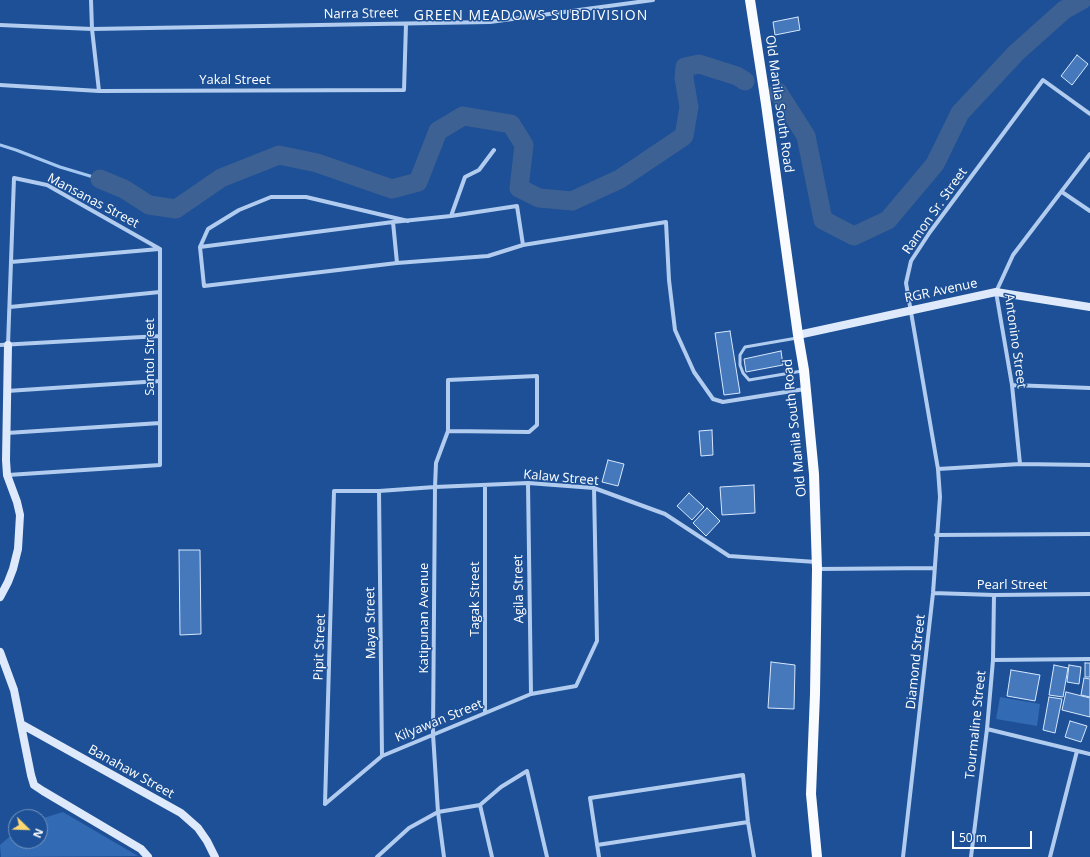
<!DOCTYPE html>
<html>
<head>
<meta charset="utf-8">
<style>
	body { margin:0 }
	#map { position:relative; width:1090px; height:857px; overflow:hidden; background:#1d5096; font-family:"Open Sans",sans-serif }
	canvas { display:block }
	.north { position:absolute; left:8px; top:809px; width:40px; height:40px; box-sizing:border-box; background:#1d5096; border:1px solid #7796c0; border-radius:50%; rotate:113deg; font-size:11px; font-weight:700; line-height:16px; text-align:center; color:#fff }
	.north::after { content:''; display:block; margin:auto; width:14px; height:18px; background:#fed770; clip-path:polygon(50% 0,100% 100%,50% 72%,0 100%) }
	.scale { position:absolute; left:952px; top:831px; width:80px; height:18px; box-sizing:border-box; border:2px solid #fff; border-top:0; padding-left:5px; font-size:12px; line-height:14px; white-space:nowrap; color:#fff; -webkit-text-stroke:3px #1d5096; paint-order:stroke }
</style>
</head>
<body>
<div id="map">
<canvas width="1090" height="857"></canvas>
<div class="north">N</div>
<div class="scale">50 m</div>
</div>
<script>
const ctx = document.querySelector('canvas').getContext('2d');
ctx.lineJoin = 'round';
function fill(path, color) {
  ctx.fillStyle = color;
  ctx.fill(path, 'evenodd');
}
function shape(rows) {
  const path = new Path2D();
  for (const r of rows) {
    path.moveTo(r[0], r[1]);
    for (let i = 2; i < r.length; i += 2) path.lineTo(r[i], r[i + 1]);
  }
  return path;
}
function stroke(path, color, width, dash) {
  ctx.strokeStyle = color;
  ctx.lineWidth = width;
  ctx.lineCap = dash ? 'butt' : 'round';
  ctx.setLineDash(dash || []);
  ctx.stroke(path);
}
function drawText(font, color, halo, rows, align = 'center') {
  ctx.font = font + ' "Open Sans",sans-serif';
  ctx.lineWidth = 3;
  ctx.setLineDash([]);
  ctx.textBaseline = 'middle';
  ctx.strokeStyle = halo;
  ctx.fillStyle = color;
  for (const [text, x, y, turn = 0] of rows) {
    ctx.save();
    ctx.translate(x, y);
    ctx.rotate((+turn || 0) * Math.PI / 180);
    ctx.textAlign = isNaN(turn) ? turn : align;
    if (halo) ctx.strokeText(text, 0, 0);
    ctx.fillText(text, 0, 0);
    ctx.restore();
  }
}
fill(shape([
	[1000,697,1040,704,1037,726,996,719],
	[63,812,138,856,1,857,0,845,16,831,16,841,40,841,40,819]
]), '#326ab3');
stroke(shape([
	[0,145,16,150,60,167,100,179]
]), '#a4c7f1', 3);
stroke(shape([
	[778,92,806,136,823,220,854,236,888,220,935,164,960,113,1016,53,1064,10,1082,0],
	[100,179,124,189,149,205,176,209,221,178,279,155,317,163,392,189,418,182,438,131,463,116,511,124,524,145,519,188,539,198,572,201,620,179,684,136,689,107,684,78,685,67,699,64,737,76,745,81]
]), '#3d6193', 19);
const building = shape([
	[798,17,800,30,775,35,773,22,798,17],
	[1077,55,1088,64,1072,85,1061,76,1077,55],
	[730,331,740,393,724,395,715,333,730,331],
	[781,351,783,365,746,372,744,359,781,351],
	[712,430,713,455,701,456,699,431,712,430],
	[608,460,624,464,618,486,602,482,608,460],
	[754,485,755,513,722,515,720,487,754,485],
	[689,493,704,507,692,520,677,506,689,493],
	[707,508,720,521,706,536,693,523,707,508],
	[179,550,200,550,201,634,180,635,179,550],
	[771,662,795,665,794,709,768,708,771,662],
	[1085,663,1090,663,1090,677,1085,677,1085,663],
	[1054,665,1068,668,1063,697,1049,695,1054,665],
	[1069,665,1081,667,1079,684,1067,682,1069,665],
	[1011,670,1040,675,1035,701,1007,696,1011,670],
	[1084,678,1090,679,1090,697,1081,695,1084,678],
	[1066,692,1090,698,1090,717,1062,710,1066,692],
	[1049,697,1062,699,1055,733,1043,730,1049,697],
	[1070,721,1087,726,1081,742,1065,737,1070,721]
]);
fill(building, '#4679bc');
stroke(building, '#d7e7fb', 1);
stroke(shape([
	[797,338,745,347,740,355,740,365,743,373,749,380,802,371]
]), '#b1ccef', 3);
stroke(shape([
	[91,0,92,29,99,91],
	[0,25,92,29,490,22,653,0],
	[0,85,99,91,404,90,406,24],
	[1062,192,1090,211],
	[451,216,465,177,479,170,494,150],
	[408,221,306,197,271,197,239,210,208,229,200,247,204,286,397,263,488,256,523,245,666,222,669,280,675,330,694,372,713,399,723,402,805,389],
	[393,222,397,263],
	[200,247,393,222,451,216,517,206,523,245],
	[11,262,159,249],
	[10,307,160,292],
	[0,345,160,336],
	[8,345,14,178,47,185,160,249],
	[1012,385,1090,388],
	[7,391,160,381],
	[7,433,160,423],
	[1020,464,1012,385,996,292,1013,255,1090,154],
	[938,469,1020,464,1090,465],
	[8,475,160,465,160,249],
	[528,483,531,694],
	[379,491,382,756],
	[936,535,1090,534],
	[817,569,935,568],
	[933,593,994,595,1090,594],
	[993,660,1090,659],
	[485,713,485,486],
	[987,729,1090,754],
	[325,804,334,491,379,491,435,487,528,483,594,488,665,514,729,556,816,562],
	[325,804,382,756,531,694,576,686,597,641,594,488],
	[480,805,492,857],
	[597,845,748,822],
	[377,857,409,828,438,812,480,805,501,787,527,771,547,857],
	[444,857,438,812,433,734,435,487,436,463,448,431,448,380,537,376,537,425,529,432,448,431],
	[599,857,590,798,743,775,748,822,754,857],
	[903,857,933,593,940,497,938,469,906,283,911,261,930,232,1043,80,1090,114],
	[971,857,987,729,993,660,994,595],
	[1050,857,1077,751]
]), '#b1ccef', 4);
stroke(shape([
	[798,335,996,292,1090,307],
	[0,597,8,582,13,569,18,549,20,515,17,502,7,475,6,460,8,345],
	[0,652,14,690,31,775,34,785,43,791,141,849,148,857],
	[21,724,181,813,198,828,207,841,215,857]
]), '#deeafb', 8);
stroke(shape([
	[750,0,766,104,798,335,804,370,814,474,817,569,815,694,811,794,817,857]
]), '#f9fbff', 10);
drawText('13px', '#fff', '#1d5096', [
	["Narra Street",361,14,-1],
	["Yakal Street",235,80],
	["Old Manila South Road",779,104,82],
	["Mansanas Street",93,201,28],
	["Ramon Sr. Street",935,211,-55],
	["RGR Avenue",941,291,-12],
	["Antonino Street",1015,341,82],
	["Santol Street",150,357,-90],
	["Old Manila South Road",795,428,-96],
	["Kalaw Street",561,478,5],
	["Pearl Street",1012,585],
	["Agila Street",519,589,-91],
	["Tagak Street",475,599,-90],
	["Katipunan Avenue",424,618,-90],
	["Maya Street",371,623,-91],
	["Pipit Street",320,647,-88],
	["Diamond Street",916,662,-84],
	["Kilyawan Street",439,721,-22],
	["Tourmaline Street",976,725,-84],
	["Banahaw Street",131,772,29]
]);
ctx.letterSpacing = '1px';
drawText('14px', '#fff', '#1d5096', [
	["GREEN MEADOWS SUBDIVISION",531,16]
]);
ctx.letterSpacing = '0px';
</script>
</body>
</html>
